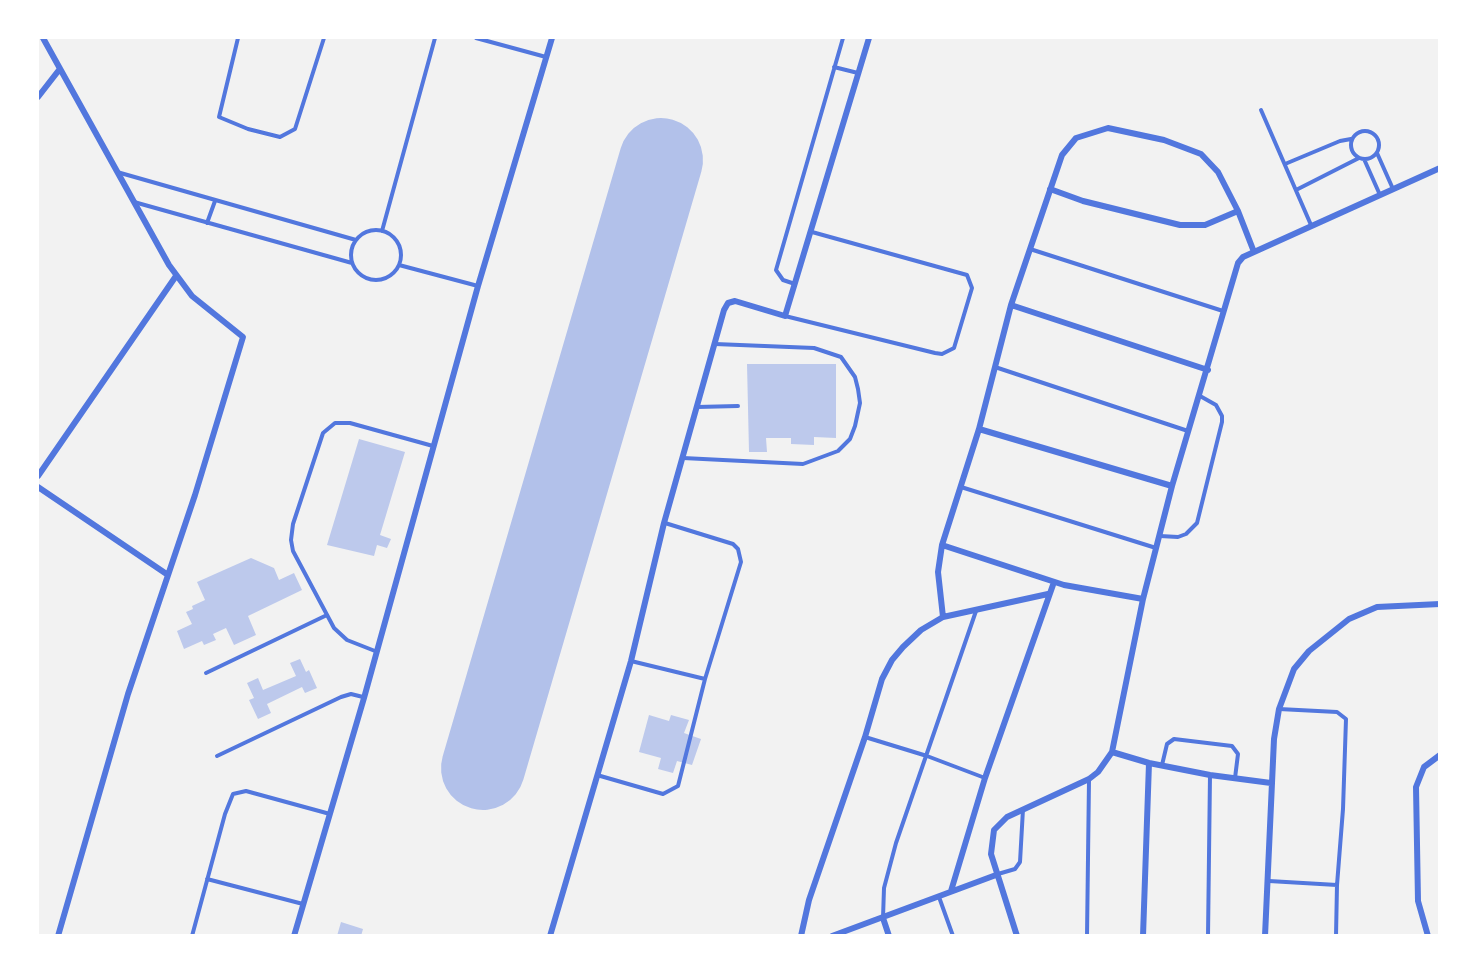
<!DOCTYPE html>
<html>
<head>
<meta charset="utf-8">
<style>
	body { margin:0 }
	#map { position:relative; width:1477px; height:973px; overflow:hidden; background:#f2f2f2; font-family:"Alegreya Sans",sans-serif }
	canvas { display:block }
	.frame { position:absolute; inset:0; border:39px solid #fff; pointer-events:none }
</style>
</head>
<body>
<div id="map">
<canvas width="1477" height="973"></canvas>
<div class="frame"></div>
</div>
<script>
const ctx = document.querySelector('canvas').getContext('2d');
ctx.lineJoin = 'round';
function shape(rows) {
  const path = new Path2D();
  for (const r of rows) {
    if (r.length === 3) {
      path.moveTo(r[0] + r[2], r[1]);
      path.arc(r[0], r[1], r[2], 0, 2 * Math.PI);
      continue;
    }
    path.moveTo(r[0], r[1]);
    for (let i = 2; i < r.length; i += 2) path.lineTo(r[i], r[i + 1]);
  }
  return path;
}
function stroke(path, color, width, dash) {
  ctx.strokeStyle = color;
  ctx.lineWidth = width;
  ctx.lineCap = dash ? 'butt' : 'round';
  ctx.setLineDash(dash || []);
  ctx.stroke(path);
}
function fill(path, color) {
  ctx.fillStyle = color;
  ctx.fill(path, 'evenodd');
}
stroke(shape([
	[483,768,661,160]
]), '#b2c1ea', 84);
fill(shape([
	[747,364,836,364,836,438,814,437,814,445,791,444,791,438,766,438,767,452,749,452],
	[359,439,405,452,380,535,391,539,387,548,377,545,374,556,327,545],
	[251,558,274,568,279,580,294,573,302,590,248,616,256,635,234,645,226,628,213,634,216,640,204,645,202,641,184,649,177,631,192,624,186,612,193,609,192,606,205,600,197,582],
	[300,659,306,672,309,670,317,688,305,693,302,687,267,704,271,713,258,719,249,700,254,698,247,683,258,678,263,690,296,676,290,663],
	[649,715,669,721,671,715,689,720,684,733,701,739,692,765,677,761,673,773,658,769,661,758,639,752],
	[341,922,363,929,361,936,337,936]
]), '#bdc9ec');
stroke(shape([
	[238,38,219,117,248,129,280,137,295,129,324,38],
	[476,38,546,57],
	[834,67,858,73],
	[1261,110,1311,225],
	[1365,145,14],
	[1377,153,1393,189],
	[1364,159,1380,195],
	[1285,164,1340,141,1351,139],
	[117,172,356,240],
	[1296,190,1359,158],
	[134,202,352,263],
	[207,223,215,201],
	[376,255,25],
	[382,231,435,38],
	[1030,249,1223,311],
	[399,265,478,286],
	[795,284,783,280,776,270,843,38],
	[785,316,935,353,942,354,954,348,972,288,967,275,812,232],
	[995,367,1188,431],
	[697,407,738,406],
	[683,458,803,464,838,451,850,439,855,426,860,403,858,389,855,377,841,357,814,348,715,344],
	[961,487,1156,548],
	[1160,536,1178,537,1186,534,1197,523,1222,422,1222,416,1216,405,1200,396],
	[375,651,347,640,334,628,293,551,291,540,293,524,323,433,335,423,350,423,433,446],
	[631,661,705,679,741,562,738,549,733,544,665,523],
	[206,673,327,615],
	[1279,709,1337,712,1346,719,1343,809,1337,885],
	[865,737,927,756,985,778],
	[217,756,341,697,351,694,363,697],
	[1162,765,1167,744,1174,739,1232,746,1238,754,1235,778],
	[597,775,663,794,678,786,705,679],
	[998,874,1015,869,1020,862,1023,809],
	[207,879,303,904],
	[1269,881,1337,885,1336,936],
	[939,897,953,936],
	[883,918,884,888,896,843,976,611],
	[192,936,225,814,233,794,246,791,330,814],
	[1087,936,1089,780],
	[1208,936,1210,775]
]), '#5277de', 4);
stroke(shape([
	[43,38,169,265,192,296,243,337,195,495,128,694,58,936],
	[38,97,59,70],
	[1050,189,1083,201,1180,225,1205,225,1238,211],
	[1011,305,1208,370],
	[979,429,1172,486],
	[38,476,176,276],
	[38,487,168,575],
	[942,545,1064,585,1143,599],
	[1048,594,943,617,938,572,942,545,979,429,1011,305,1062,155,1076,138,1108,128,1164,140,1201,154,1218,172,1238,211,1254,252],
	[1112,752,1149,763,1210,775,1271,783],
	[951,891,985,778,1054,582],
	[883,918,889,936],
	[294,936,364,698,478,286,552,38],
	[550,936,631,661,664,523,724,310,728,303,735,301,785,316,869,38],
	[801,936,809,900,865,737,882,679,892,660,903,647,921,630,943,617],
	[832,936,996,875],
	[1017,936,991,854,994,830,1007,817,1089,779,1098,772,1112,752,1143,599,1172,486,1238,263,1243,257,1440,168],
	[1143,936,1149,763],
	[1265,936,1274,739,1279,709,1294,669,1309,651,1349,619,1377,607,1440,604],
	[1428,936,1418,901,1416,787,1424,767,1440,755]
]), '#5277de', 6);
</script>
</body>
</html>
